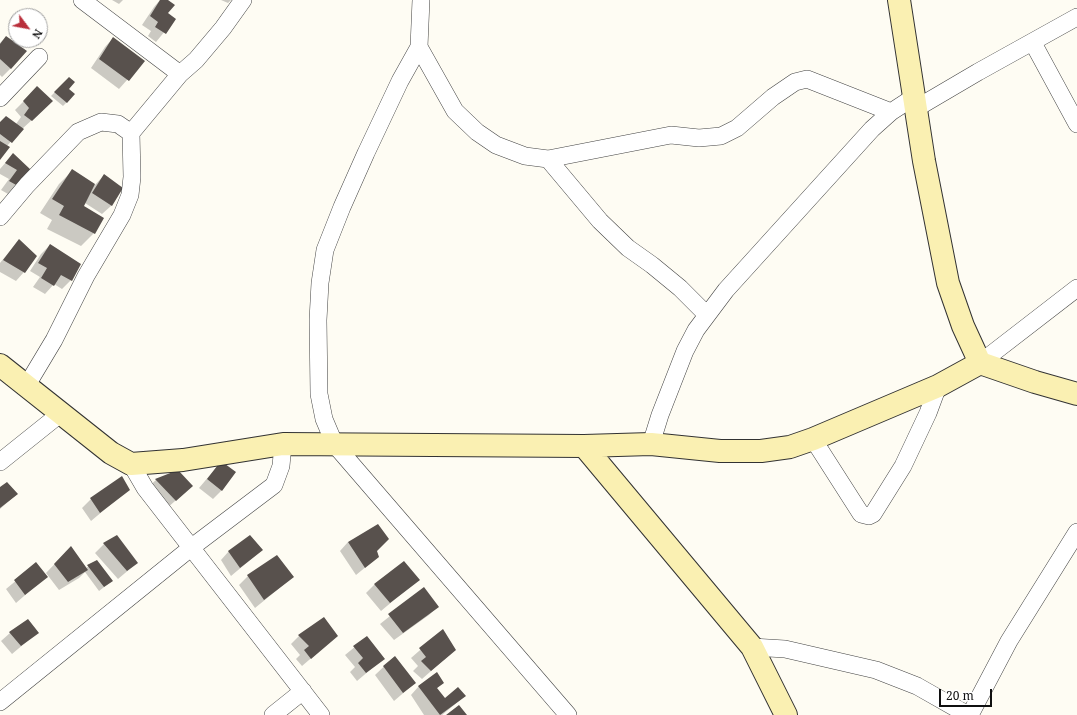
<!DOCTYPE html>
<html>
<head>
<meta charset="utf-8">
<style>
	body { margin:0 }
	#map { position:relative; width:1077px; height:715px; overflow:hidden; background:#fefcf3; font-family:"Noto Serif",serif }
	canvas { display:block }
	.north { position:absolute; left:8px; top:8px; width:40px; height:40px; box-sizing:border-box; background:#fff; border:1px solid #9f9f9f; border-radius:50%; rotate:122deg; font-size:11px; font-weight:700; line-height:16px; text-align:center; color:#101010 }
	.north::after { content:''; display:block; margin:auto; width:14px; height:18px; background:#b92f3b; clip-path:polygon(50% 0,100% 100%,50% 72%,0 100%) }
	.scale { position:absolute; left:939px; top:689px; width:53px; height:18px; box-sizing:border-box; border:2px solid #101010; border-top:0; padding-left:5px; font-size:12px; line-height:14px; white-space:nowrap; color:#101010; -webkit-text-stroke:3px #fff; paint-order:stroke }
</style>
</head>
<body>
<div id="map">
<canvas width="1077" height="715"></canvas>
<div class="north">N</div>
<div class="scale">20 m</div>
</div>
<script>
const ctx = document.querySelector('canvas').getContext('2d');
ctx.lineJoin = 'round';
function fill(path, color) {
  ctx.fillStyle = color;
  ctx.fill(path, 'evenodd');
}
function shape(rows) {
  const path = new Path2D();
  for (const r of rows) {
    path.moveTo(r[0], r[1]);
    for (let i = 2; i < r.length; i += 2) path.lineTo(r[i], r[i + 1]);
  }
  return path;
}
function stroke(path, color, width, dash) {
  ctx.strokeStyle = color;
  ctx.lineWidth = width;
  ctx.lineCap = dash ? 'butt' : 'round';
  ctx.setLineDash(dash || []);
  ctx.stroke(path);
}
fill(shape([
	[112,0,123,0,119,4],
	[160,0,166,0,167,14,175,19,156,42,148,36,151,31,142,25,154,7],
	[221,0,231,0,228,3],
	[6,37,11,68,2,77,0,75,0,43],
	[113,38,143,62,119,89,91,68,105,47],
	[69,78,67,102,63,106,51,96],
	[37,88,43,110,22,129,7,146,0,158,0,123,16,124,21,117,15,110],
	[13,154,30,170,8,194,1,190,9,179,0,174,0,169],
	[72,171,95,185,104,175,122,188,111,206,102,214,85,203,83,207,94,233,81,246,47,229,52,220,40,213,59,184],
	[19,240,24,272,16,281,0,272,0,263],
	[50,245,80,264,71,280,62,289,54,284,45,294,33,287,40,277,30,271,41,254],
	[221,462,221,491,213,499,199,488],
	[178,471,183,494,166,509,147,488,156,480],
	[0,488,17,494,0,509],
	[128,490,91,521,82,508,91,499],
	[117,536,137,563,118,579,95,553,104,544],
	[348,542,376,551,378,557,356,575,340,551],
	[71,547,86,568,96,561,112,581,99,591,85,572,79,578,59,590,46,573],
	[262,550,231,576,221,560,229,551],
	[277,556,293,577,255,608,239,585,248,576],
	[36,564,46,577,16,603,6,589],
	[418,580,381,611,366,593,374,585],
	[424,589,438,606,429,615,394,640,380,624],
	[443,630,455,650,422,679,413,671,418,666,411,658],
	[10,633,37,633,12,654,1,641],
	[299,636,337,636,302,666,296,659,300,655,291,644],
	[367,637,383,659,357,681,350,672,355,667,345,655],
	[394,657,415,683,394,701,375,675],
	[443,683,436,689,445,699,465,696,442,715,424,715,411,695,419,686]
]), '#0003');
fill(shape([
	[160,0,168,0,175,5,168,13,176,19,166,34,155,27,158,22,150,16],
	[6,36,27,51,11,69,0,59,0,44],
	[113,37,145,61,129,81,99,59],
	[69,77,75,82,69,89,75,94,67,103,54,92],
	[37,86,53,101,32,121,24,115,29,108,23,101],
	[6,116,24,129,12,143,0,134,0,122],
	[0,141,10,147,0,160],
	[13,153,31,170,18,186,9,181,17,170,5,163],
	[72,169,95,184,84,206,104,218,95,234,59,215,64,206,52,199],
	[104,174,123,188,112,206,92,193],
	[19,239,37,256,25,273,3,260],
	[50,244,81,264,72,281,61,275,54,286,41,278,47,268,38,263],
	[221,461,236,472,222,491,207,479],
	[178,470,193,486,176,501,155,479],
	[122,476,130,490,100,513,90,498],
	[7,482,18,494,0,508,0,487],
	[378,524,389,539,377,551,379,557,365,568,348,542],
	[117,535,138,563,127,571,103,543],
	[250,535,263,550,240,568,228,551],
	[71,546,88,570,68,582,54,564],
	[277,555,294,577,264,600,247,575],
	[97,560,113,581,104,587,87,565],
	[404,561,420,580,390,603,374,584],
	[36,562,48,577,25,595,14,580],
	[424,587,439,607,403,633,388,614],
	[324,617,338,636,311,659,304,650,309,646,298,635],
	[28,619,39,633,21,646,9,632],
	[443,629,456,650,431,671,421,661,426,657,419,648],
	[367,636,385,659,366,673,358,663,363,658,353,646],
	[395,656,416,683,403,693,383,666],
	[437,672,444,683,437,688,445,698,458,687,466,696,440,715,418,686],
	[459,705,467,715,446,715]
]), '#58514d');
const street = shape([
	[82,0,180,74],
	[421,0,419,47,455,111,477,132,496,145,525,156,548,159,671,135,699,138,721,136,737,128,773,97,795,82,807,79,891,112],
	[1033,43,1077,124],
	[419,47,400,81,366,153,342,207,325,250,320,283,318,320,319,394,324,419,335,445,568,715],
	[0,98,39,57],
	[915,109,978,72,1077,17],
	[548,159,600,221,628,248,652,265,680,288,707,315],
	[0,217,27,185,78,132,101,122,118,124,131,133],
	[980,363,1077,288],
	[27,385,54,340,86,276,122,215,130,195,132,177,131,133,180,74,196,60,223,28,243,0],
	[813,439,861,514,869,516,873,514,903,466,928,413,938,386],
	[651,444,660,415,685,351,696,330,726,290,872,129,891,112,914,97],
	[0,462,60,414],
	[131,464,145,488,321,715],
	[752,647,785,649,876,670,917,686,968,715],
	[0,702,192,547,274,485,281,466,283,444],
	[273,715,303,691],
	[970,715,1009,641,1077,532]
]);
const secondary = shape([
	[899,0,924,161,948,283,963,326,980,363,1035,382,1077,394],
	[0,365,111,453,131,464,183,460,283,444,584,446,651,444,720,451,761,451,790,447,813,439,938,386,980,363],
	[584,446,752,647,786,715]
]);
stroke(street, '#434343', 18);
stroke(secondary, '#323232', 24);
stroke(street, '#fff', 17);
stroke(secondary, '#faf0b2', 22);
</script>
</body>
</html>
